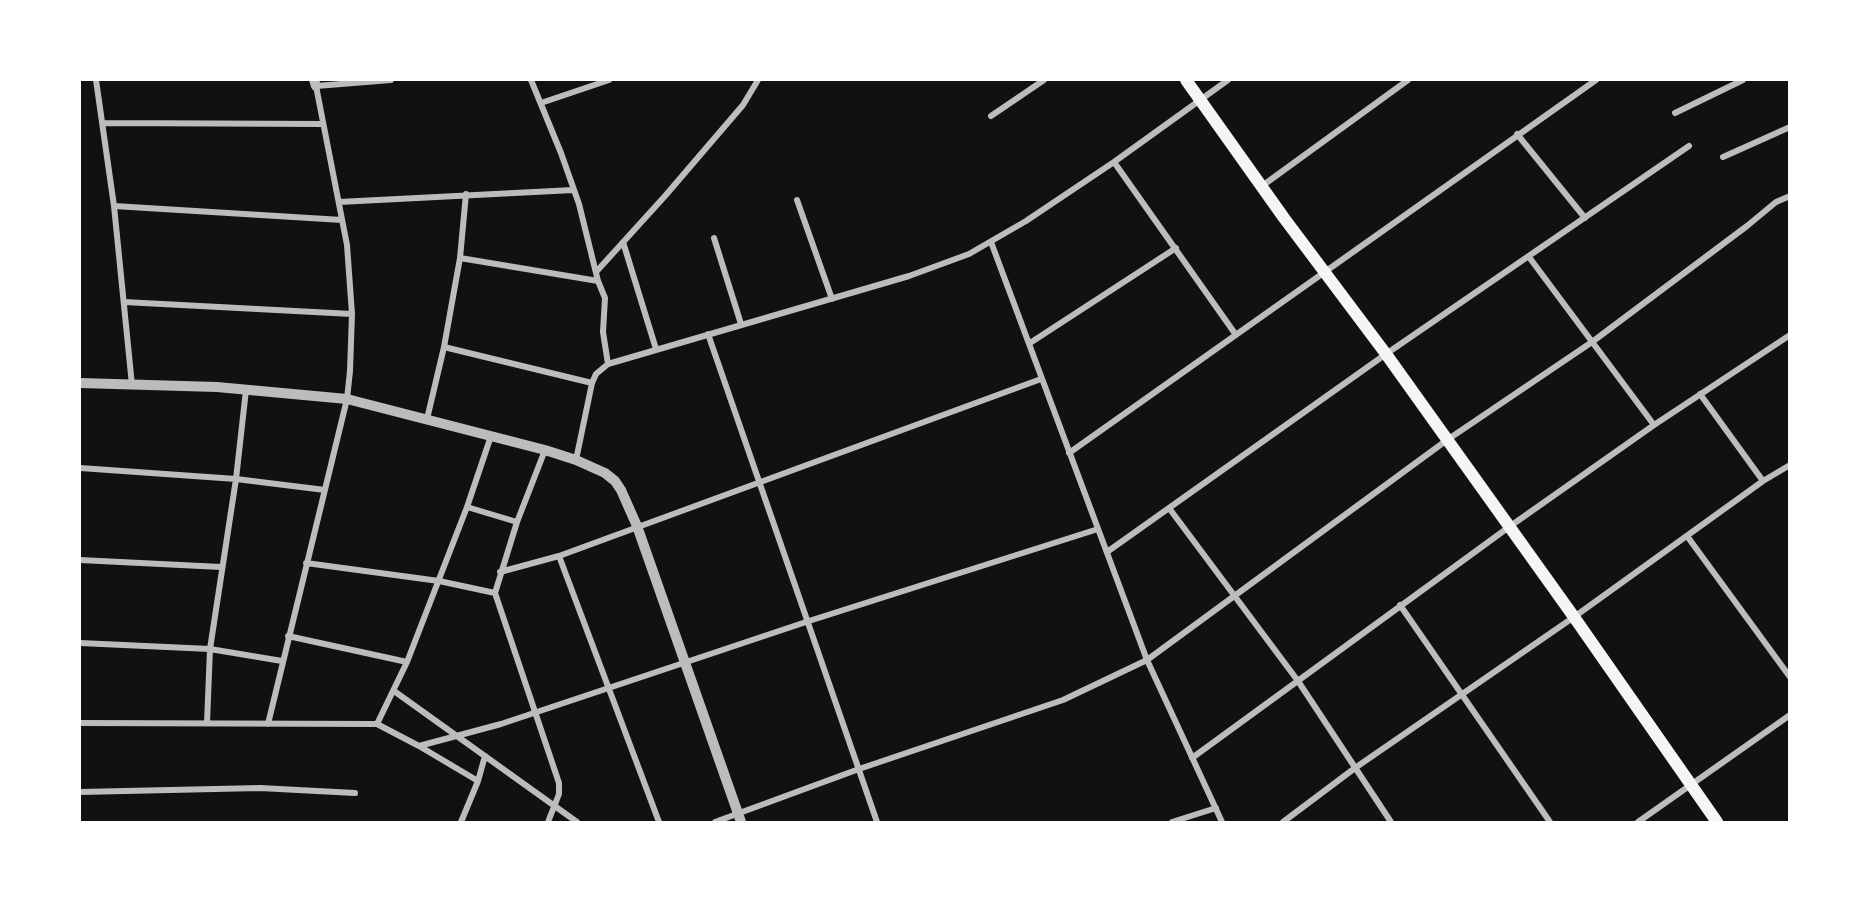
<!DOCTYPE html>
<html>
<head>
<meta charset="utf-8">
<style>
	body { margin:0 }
	#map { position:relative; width:1869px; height:902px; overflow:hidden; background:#111; font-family:Lora,serif }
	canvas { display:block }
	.frame { position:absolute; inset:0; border:81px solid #fff; pointer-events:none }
</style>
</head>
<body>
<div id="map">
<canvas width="1869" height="902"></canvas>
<div class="frame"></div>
</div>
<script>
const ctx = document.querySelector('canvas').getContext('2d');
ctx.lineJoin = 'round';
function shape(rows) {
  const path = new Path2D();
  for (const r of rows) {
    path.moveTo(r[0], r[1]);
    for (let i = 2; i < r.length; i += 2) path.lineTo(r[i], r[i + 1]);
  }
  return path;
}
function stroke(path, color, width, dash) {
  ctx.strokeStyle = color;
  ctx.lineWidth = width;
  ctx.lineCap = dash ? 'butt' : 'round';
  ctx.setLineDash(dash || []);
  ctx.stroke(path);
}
stroke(shape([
	[96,80,114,206,132,385],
	[531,80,561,153,579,204,598,281,605,298,603,332,608,364],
	[541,103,609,80],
	[1675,113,1743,80],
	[991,116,1044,80],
	[103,123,323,124],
	[1517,134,1585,218],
	[1723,157,1790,127],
	[1114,162,1236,335],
	[1262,186,1408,80],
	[797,200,832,299],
	[339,202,573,190],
	[114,206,342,220],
	[714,238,741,324],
	[623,242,656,349],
	[991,242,1147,660,1222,822],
	[1529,257,1654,425],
	[460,258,598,281],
	[596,272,665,196,743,105,758,80],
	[124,302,352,314],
	[708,334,877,822],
	[1030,343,1176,248],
	[444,347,592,383],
	[427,419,444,347,460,258,466,194],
	[545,450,517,522,495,593,559,783,559,794,548,822],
	[1069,453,1596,80],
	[576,460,592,383,596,374,608,364,909,276,969,254,1026,221,1114,162,1228,80],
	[80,468,236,479,325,490],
	[1763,481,1790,465],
	[467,507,517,522],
	[1169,508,1298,681,1391,822],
	[1687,536,1790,677],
	[1107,552,1386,354,1689,146],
	[559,556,659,822],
	[80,560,221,567],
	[306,563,439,581,495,593],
	[500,572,559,556,1041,379],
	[1400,605,1550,822],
	[288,636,407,662],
	[80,643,210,649,282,661],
	[394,691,577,822],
	[80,723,377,724,419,746,478,781,461,822],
	[207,723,210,649,236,479,246,390],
	[268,724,347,399,350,371,352,314,347,245,316,86,391,80],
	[377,724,407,662,467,507,491,436],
	[419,746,501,724,809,621,1098,529],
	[1192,758,1509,527,1654,425,1790,335],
	[478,781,485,756],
	[80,792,260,788,355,793],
	[715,822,859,769,1063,700,1147,660,1447,440,1592,342,1747,226,1776,202,1790,196],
	[1172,822,1216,808],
	[1283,822,1355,768,1574,617,1763,481,1700,394],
	[1638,822,1790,715]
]), '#bcbcbc', 6);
stroke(shape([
	[314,80,316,86],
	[80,383,217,387,347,399,545,450,576,460,605,473,615,481,621,490,637,526,741,822]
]), '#bcbcbc', 10);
stroke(shape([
	[1186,80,1284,218,1386,354,1574,617,1717,822]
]), '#f5f5f5', 12);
</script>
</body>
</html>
